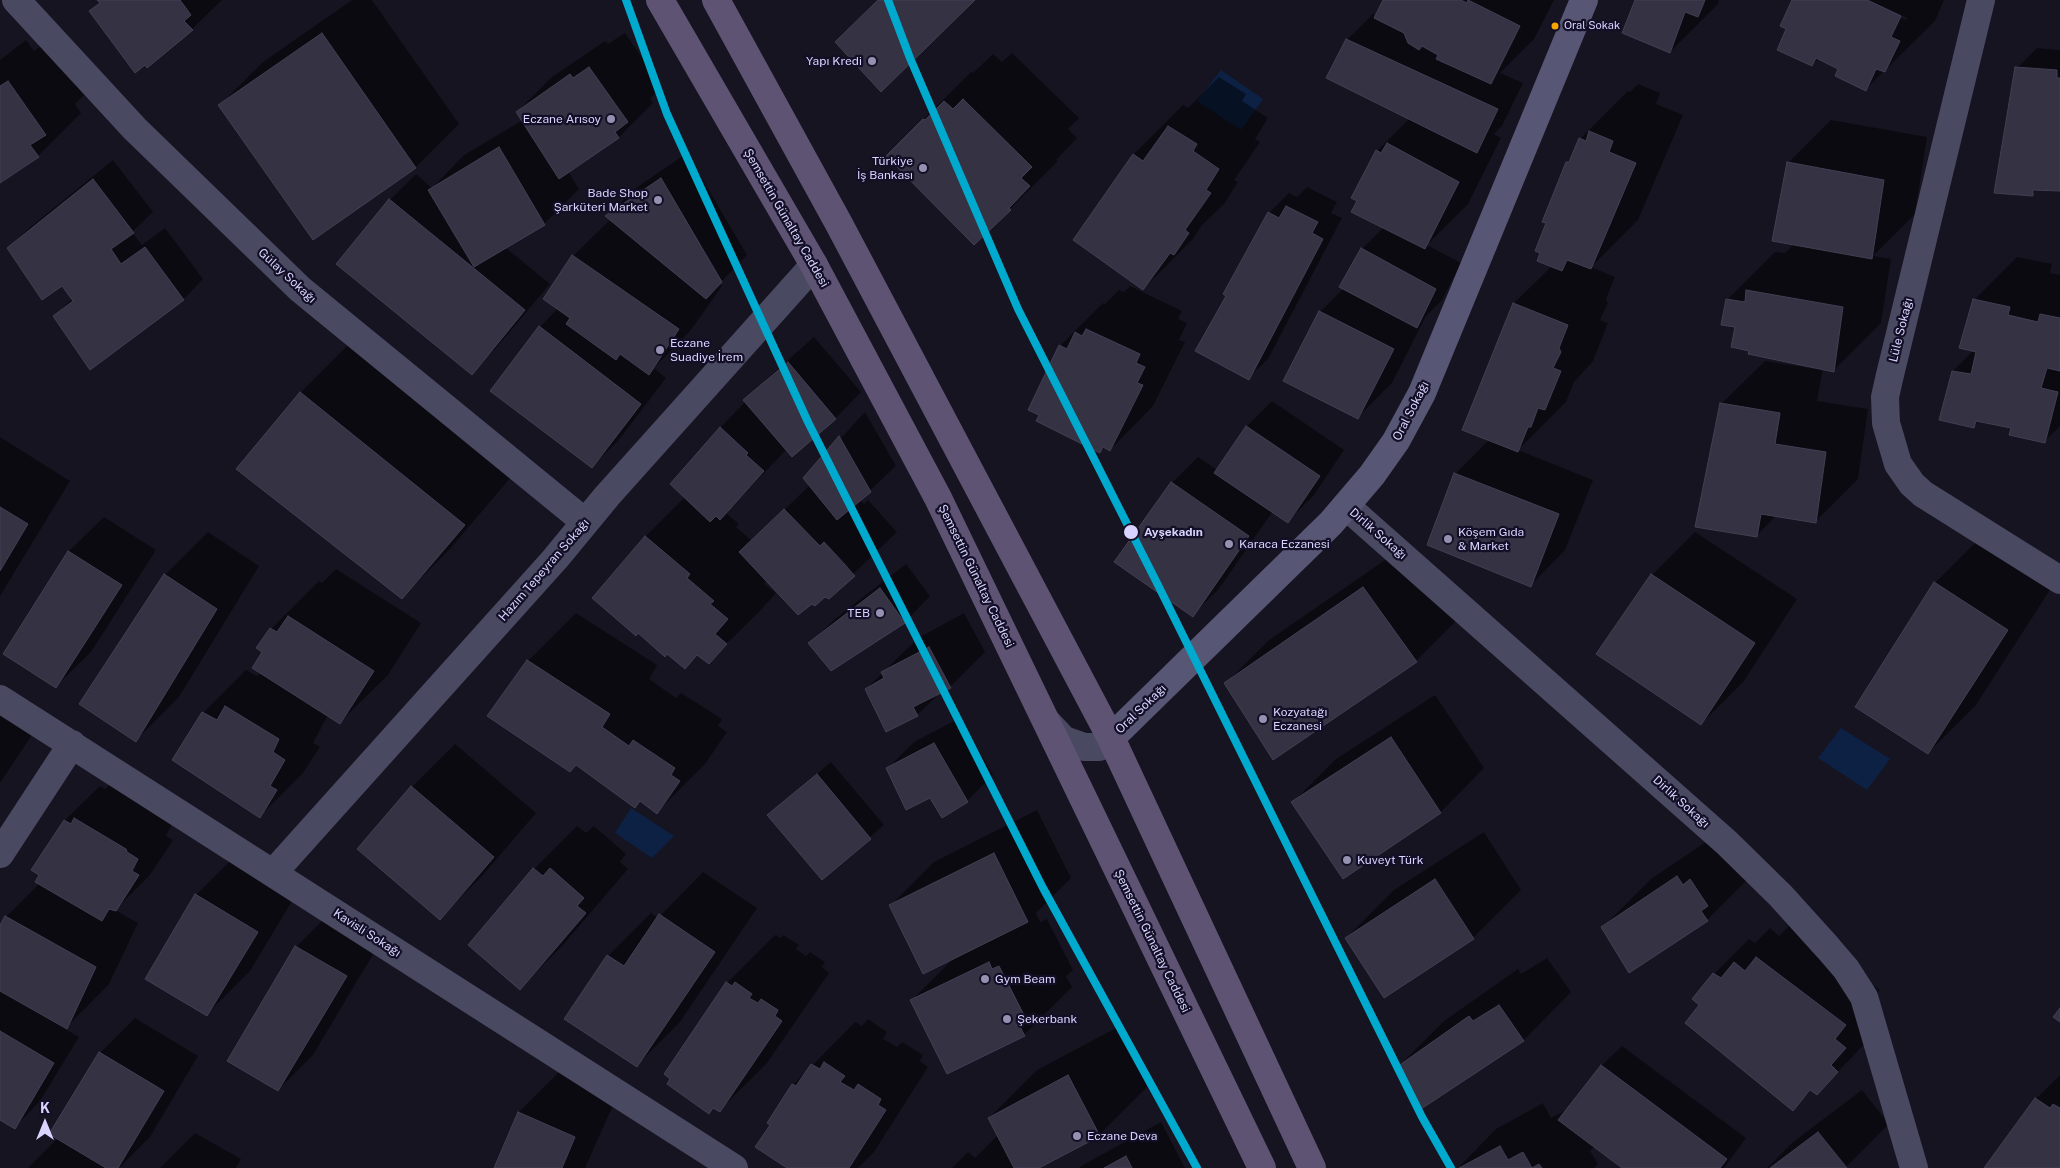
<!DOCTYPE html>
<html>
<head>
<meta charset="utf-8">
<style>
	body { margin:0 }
	#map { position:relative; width:2060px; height:1168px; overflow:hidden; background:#161421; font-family:"Public Sans",sans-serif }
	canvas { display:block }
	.north { position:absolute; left:20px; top:1098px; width:50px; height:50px; -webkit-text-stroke:4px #130f26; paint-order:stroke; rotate:0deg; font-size:14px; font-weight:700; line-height:20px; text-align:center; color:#d9d4ff }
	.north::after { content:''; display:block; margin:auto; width:18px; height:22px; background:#d9d4ff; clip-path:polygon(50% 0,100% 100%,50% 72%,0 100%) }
</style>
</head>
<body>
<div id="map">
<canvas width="2060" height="1168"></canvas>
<div class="north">K</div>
</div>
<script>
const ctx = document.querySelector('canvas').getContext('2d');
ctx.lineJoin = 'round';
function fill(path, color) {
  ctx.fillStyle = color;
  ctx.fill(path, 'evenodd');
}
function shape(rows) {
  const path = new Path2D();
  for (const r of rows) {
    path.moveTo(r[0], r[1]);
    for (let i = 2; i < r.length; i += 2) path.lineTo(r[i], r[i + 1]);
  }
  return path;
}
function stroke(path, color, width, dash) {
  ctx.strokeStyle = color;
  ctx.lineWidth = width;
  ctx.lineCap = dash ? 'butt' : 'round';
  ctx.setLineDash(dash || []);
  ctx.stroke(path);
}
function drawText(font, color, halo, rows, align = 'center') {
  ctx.font = font + ' "Public Sans",sans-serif';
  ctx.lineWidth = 4.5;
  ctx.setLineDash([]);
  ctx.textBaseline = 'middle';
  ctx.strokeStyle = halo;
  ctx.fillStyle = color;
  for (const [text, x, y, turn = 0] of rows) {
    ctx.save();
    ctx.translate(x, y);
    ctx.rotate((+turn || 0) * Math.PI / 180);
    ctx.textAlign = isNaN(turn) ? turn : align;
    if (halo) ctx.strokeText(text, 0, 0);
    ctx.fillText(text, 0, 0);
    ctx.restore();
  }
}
fill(shape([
	[1221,70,1263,99,1241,130,1197,101],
	[1841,728,1890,759,1867,790,1818,758],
	[631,808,674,836,652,858,615,833]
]), '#0d2144');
fill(shape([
	[99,0,222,0,192,29,148,66,91,11,100,2],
	[352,0,372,0,459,124,416,167,313,238,220,105,263,62],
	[1384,0,1554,0,1534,39,1500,73,1523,83,1502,126,1494,134,1501,138,1468,204,1427,245,1461,263,1442,300,1426,316,1392,383,1357,418,1285,380,1320,312,1344,288,1362,249,1384,227,1358,201,1377,151,1410,118,1347,40,1373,14,1377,16],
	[1637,0,1719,0,1718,4,1670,52],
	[1793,0,1863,0,1906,20,1907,18,1869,0,1944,0,1935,21,1866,89,1840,68,1819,58,1812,65,1788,28],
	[625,33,662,86,650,99,653,103,619,137,568,171,579,189,544,224,505,247,550,284,497,347,471,373,390,200,416,174,432,188,464,155,523,120,517,112,552,77,605,41,608,44],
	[51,39,88,91,75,104,81,113,38,156,0,182,0,60,26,40,34,51],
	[2037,48,2060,50,2060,190,2038,189,2032,194,2017,68],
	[1012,53,1079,118,1068,129,1077,138,1056,160,1058,161,1010,209,923,120,971,72,973,73,993,54,1002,62],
	[1219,77,1246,94,1242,101,1268,118,1255,139,1260,142,1234,180,1238,182,1224,204,1202,225,1193,239,1143,289,1134,154,1183,105,1188,108],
	[1638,84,1660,93,1656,104,1683,115,1638,220,1591,267,1615,277,1606,299,1608,303,1600,320,1608,323,1593,361,1574,382,1566,402,1518,450,1593,480,1565,550,1531,585,1455,474,1490,439,1463,429,1514,303,1552,266,1548,223,1567,162,1572,157,1580,139,1628,91,1630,92],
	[1831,120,1927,137,1915,214,1873,256,1891,259,1881,323,1833,371,1823,368,1817,401,1868,409,1858,479,1815,522,1777,515,1756,536,1721,404,1765,361,1816,369,1816,367,1750,350,1736,326,1727,300,1775,252,1785,253,1794,244,1788,163],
	[687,153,747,255,719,284,722,286,691,330,654,368,666,378,618,441,592,466,540,327,558,308,573,256,611,219,607,216,633,190],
	[113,160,153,212,132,232,142,245,165,228,203,279,184,299,90,368,54,316,73,298,62,284,8,249,28,229],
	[1307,187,1337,202,1331,213,1342,218,1268,359,1248,378,1228,296,1224,293,1269,213,1289,193,1297,197],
	[2017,257,2052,264,2050,273,2060,275,2060,426,2044,442,2013,427,1980,420,1974,426,1953,371,1974,350,1974,300],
	[1130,286,1182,311,1178,319,1187,323,1179,340,1185,342,1153,406,1110,450,1105,447,1100,452,1060,346,1103,303,1105,304,1119,290,1124,292],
	[814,337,861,392,836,418,792,456,787,449,726,513,739,524,736,527,752,541,810,485,804,478,865,412,896,466,860,500,864,504,868,500,897,532,828,598,767,580,764,584,776,593,758,613,708,662,698,654,685,668,645,537,685,497,720,428,771,375],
	[828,545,849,567,847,569,827,546],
	[348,345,512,476,450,549,402,597,300,393],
	[1272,401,1344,450,1314,495,1288,521,1273,511,1218,590,1192,615,1116,562,1172,483,1198,457,1217,470,1246,427],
	[0,437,70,481,0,596],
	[104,517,156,550,91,652,56,686,4,654,69,551],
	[208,532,259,566,179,697,136,740,165,575],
	[1695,532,1797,599,1744,681,1701,724,1652,575],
	[1983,535,2055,582,1976,705,1928,753,1935,583],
	[1407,545,1459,618,1416,661,1274,758,1226,683,1269,640],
	[906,564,930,596,905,622,831,669,810,643,836,618],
	[336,569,421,623,388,675,340,722,328,715,313,743,320,747,303,773,260,816,203,713,246,670,257,676,261,672,264,651,271,629,319,581,322,583],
	[576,613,657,665,649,679,676,698,681,693,722,719,718,726,727,732,705,764,657,812,641,800,635,806,528,661],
	[964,613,985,652,950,687,942,691,917,715,866,689,918,638],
	[0,688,40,723,0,783],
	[1435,695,1484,768,1441,812,1343,877,1293,802,1336,759],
	[960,718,993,775,967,801,931,796,888,768,914,742],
	[455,744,536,813,483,875,440,918,412,787],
	[831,762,884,825,822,878,769,815],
	[110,784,172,824,166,836,173,840,150,875,115,910,138,923,109,984,65,1029,79,1037,40,1101,15,1127,0,1118,0,927,6,917,40,883,40,875,33,870,65,820,100,786,105,789],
	[1037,810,1071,878,1036,913,1040,922,1047,919,1073,970,1066,976,1072,987,1024,1035,912,1000,953,959,891,905,934,862],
	[577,826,586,833,594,826,626,854,620,862,628,869,563,945,520,988,470,945,534,869],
	[1725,829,1732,838,1738,833,1755,857,1755,872,1707,920,1603,927,1651,879],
	[1484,832,1521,890,1473,938,1384,996,1346,938,1394,890],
	[239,852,300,888,250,971,207,1014,147,979,196,895],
	[703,872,757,908,680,1022,637,1065,608,956,651,913,658,918],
	[331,912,381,941,313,1055,278,1090,228,1061,296,947],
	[1791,924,1880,990,1868,1004,1872,1036,1817,1094,1812,1090,1793,1109,1701,1005,1714,974,1749,939,1755,943,1770,928,1779,936],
	[775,935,780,938,783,935,799,945,796,949,806,956,810,952,825,962,822,967,829,973,767,1063,719,1111,714,1107,709,1112,727,983],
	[1547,958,1571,992,1524,1040,1421,1108,1396,1069,1444,1021,1518,969,1521,974],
	[135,1018,198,1056,150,1137,119,1168,28,1168,58,1138,100,1053],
	[868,1019,887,1032,883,1039,897,1047,902,1042,923,1055,920,1061,928,1067,874,1152,858,1168,790,1168,772,1124,793,1085,855,1022,862,1026],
	[1116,1028,1147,1087,1099,1135,1036,1168,952,1168,968,1152,975,1158,998,1135,989,1118,1037,1070],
	[1622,1046,1746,1138,1724,1168,1624,1168,1595,1146,1590,1151,1598,1164,1594,1168,1458,1168,1496,1129,1543,1103,1551,1118,1566,1110,1567,1111,1602,1065],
	[562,1069,618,1094,585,1168,495,1168,519,1112],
	[2060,1075,2060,1168,1985,1168,2036,1099],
	[1862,1090,1889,1124,1845,1168,1767,1168,1793,1142],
	[1161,1122,1185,1168,1079,1168,1081,1166],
	[195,1133,241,1159,236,1168,160,1168]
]), '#0007');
const building = shape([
	[97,0,180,0,191,15,184,21,193,30,147,68,145,65,135,73,89,11,100,3,97,0],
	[878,0,975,0,881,92,835,42,878,0],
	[1383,0,1461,0,1467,3,1468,0,1520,26,1491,84,1436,59,1438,55,1422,46,1419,50,1408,43,1404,33,1374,18,1383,0],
	[1635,0,1705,0,1698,17,1685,12,1670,53,1622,33,1635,0],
	[1792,0,1867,0,1901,16,1891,37,1900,41,1885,72,1876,69,1866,91,1835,76,1838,69,1816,58,1812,66,1777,50,1786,29,1780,26,1792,0],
	[322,33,416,168,313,240,218,105,322,33],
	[1346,39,1498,109,1477,153,1326,78,1346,39],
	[589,67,628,122,615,132,619,138,559,179,516,112,570,74,573,78,589,67],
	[2015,67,2057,70,2057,78,2060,78,2060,191,2033,190,2033,196,1994,193,2015,67],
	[8,81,46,135,30,145,39,157,0,183,0,86,8,81],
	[963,99,1032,167,1021,178,1030,186,1009,208,1011,210,974,245,886,156,923,119,925,120,944,101,953,109,963,99],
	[1168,126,1197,144,1193,151,1219,169,1206,190,1211,193,1185,230,1189,233,1174,255,1170,253,1143,290,1073,240,1133,154,1143,161,1168,126],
	[1589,131,1613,141,1609,152,1636,163,1591,269,1567,260,1562,271,1537,261,1540,253,1535,251,1546,223,1542,222,1566,162,1569,162,1579,138,1586,141,1589,131],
	[1387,143,1459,182,1425,249,1351,212,1357,201,1351,198,1376,150,1381,153,1387,143],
	[499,147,545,225,474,267,428,190,499,147],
	[1787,162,1884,180,1872,259,1772,241,1787,162],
	[661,178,722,282,706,299,605,216,661,178],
	[93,179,134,233,111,249,121,264,145,247,184,300,90,370,53,316,73,301,62,286,42,300,7,248,93,179],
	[389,199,525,310,472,375,336,264,389,199],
	[1286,206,1318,222,1312,233,1323,239,1249,380,1195,351,1226,296,1223,294,1268,212,1279,218,1286,206],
	[1361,248,1436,289,1417,328,1339,287,1361,248],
	[572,255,679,329,649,375,620,354,616,360,566,324,570,318,543,299,572,255],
	[1746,290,1843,307,1834,372,1748,354,1749,351,1731,347,1735,327,1721,325,1726,299,1745,302,1746,290],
	[1973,299,2010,307,2008,315,2038,322,2040,314,2060,318,2060,371,2047,368,2041,388,2058,392,2045,443,2009,435,2011,428,1976,421,1974,428,1939,420,1952,371,1971,374,1976,352,1959,348,1973,299],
	[1513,303,1568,325,1559,348,1561,352,1553,368,1561,371,1545,410,1538,408,1531,427,1528,427,1518,452,1462,430,1513,303],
	[1319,311,1394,349,1358,419,1283,381,1319,311],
	[539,326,641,404,592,468,490,391,539,326],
	[1086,329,1140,354,1136,363,1145,367,1137,383,1143,385,1110,451,1103,447,1100,453,1036,421,1039,415,1028,410,1059,345,1067,349,1075,332,1082,336,1086,329],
	[788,362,836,419,792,457,743,400,788,362],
	[300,392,465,525,402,599,236,469,300,392],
	[1720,403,1780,413,1775,444,1826,452,1816,523,1761,514,1757,537,1695,527,1720,403],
	[1246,426,1320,476,1288,523,1214,473,1246,426],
	[720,427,748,453,746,455,764,471,720,520,716,516,710,522,670,484,720,427],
	[839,436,871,492,837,520,803,478,839,436],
	[1454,473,1559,514,1531,587,1427,545,1454,473],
	[1171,482,1249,536,1193,617,1114,562,1171,482],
	[0,507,28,524,0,571,0,507],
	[784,509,820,546,824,542,855,576,829,599,825,597,815,606,812,604,798,615,739,552,784,509],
	[645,536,690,574,687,578,714,601,710,604,728,619,715,634,727,644,709,664,697,655,685,669,667,654,665,657,638,633,636,636,592,598,645,536],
	[68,551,122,585,56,688,3,654,68,551],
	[164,574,217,609,136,742,79,704,164,574],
	[1651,574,1755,643,1701,725,1596,654,1651,574],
	[1934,582,2008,630,1928,754,1855,707,1934,582],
	[1363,587,1417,662,1273,760,1224,683,1363,587],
	[880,588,905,623,831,671,808,643,880,588],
	[288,616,374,671,340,724,252,668,262,652,256,648,270,628,277,632,288,616],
	[929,647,951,688,913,707,918,716,886,732,865,689,884,678,881,672,929,647],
	[527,660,610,714,602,727,629,746,633,740,675,768,671,775,680,781,657,814,640,801,635,808,576,765,570,772,487,716,527,660],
	[225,706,279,739,273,752,285,760,270,786,277,790,260,818,172,760,202,712,217,720,225,706],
	[1391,737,1441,813,1343,879,1291,802,1391,737],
	[934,743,968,802,942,818,930,798,906,810,886,768,934,743],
	[817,774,871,839,822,880,767,815,817,774],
	[411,786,494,857,440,920,357,849,411,786],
	[74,818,126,849,127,852,138,859,132,871,139,875,116,911,109,909,102,921,35,882,39,875,31,870,64,820,71,824,74,818],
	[994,853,1028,922,923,974,889,905,994,853],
	[533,868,543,876,550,868,584,898,577,906,586,913,520,990,468,945,533,868],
	[1677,876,1683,885,1690,879,1708,906,1701,911,1708,921,1629,973,1601,927,1677,876],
	[1435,879,1474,939,1384,998,1345,938,1435,879],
	[195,894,258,932,207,1016,145,979,195,894],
	[659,914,715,952,637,1067,564,1019,607,955,624,966,659,914],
	[5,916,96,967,67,1029,0,991,0,925,5,916],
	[295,946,347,976,278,1091,227,1061,295,946],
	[1756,957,1846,1025,1835,1039,1846,1048,1831,1065,1838,1072,1817,1095,1810,1090,1793,1111,1685,1023,1699,1005,1692,999,1713,973,1721,978,1734,962,1745,971,1756,957],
	[989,962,992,969,999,966,1026,1019,1018,1023,1025,1036,947,1074,910,1000,989,962],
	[726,982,732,986,735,982,752,994,749,998,758,1003,761,999,778,1010,775,1016,782,1021,720,1112,713,1108,709,1114,667,1084,670,1079,664,1074,726,982],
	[1499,1005,1524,1041,1421,1109,1394,1069,1469,1016,1473,1021,1499,1005],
	[2060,1008,2060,1022,2053,1017,2060,1008],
	[0,1031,54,1063,15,1129,0,1120,0,1031],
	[99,1052,164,1091,118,1168,106,1168,49,1134,99,1052],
	[824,1062,845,1076,840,1082,854,1090,858,1084,881,1099,878,1105,886,1110,849,1168,787,1168,755,1147,770,1125,767,1123,792,1084,796,1086,811,1064,820,1069,824,1062],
	[1601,1065,1727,1159,1720,1168,1622,1168,1558,1120,1601,1065],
	[1068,1075,1100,1136,1039,1168,1014,1168,988,1118,1068,1075],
	[2035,1098,2050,1108,2053,1104,2060,1108,2060,1168,1984,1168,2035,1098],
	[518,1112,575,1137,562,1168,494,1168,518,1112],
	[1818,1132,1847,1168,1770,1168,1818,1132],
	[1500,1146,1508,1160,1523,1152,1532,1168,1539,1164,1542,1168,1459,1168,1500,1146],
	[1126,1156,1132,1168,1104,1168,1126,1156]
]);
fill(building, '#343243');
stroke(building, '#433f54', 1);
stroke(shape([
	[16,0,135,129,300,289,585,522],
	[1981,0,1889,379,1885,397,1886,423,1898,464,1912,484,1923,494,2060,580],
	[1346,506,1727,843,1781,896,1828,948,1846,969,1864,997,1914,1168],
	[0,699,734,1168],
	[1048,723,1064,740,1084,747,1099,747,1104,745,1111,738],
	[0,854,72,744],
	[273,873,555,559,607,496,814,265]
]), '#4a4962', 28);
stroke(shape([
	[1111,738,1331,523,1372,475,1396,441,1422,393,1584,0]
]), '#575674', 28);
stroke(shape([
	[660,0,814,265,938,498,1262,1168],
	[716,0,839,224,1111,738,1312,1168]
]), '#5e5373', 28);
stroke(shape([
	[626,0,667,114,808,422,1043,888,1197,1168],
	[888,0,910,58,1018,309,1155,579,1422,1117,1451,1168]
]), '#00a9ce', 8);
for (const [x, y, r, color] of [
	[1555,26,4.5,"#f7a600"],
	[872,61,5,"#9591b1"],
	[611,119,5,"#9591b1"],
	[923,168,5,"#9591b1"],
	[658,200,5,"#9591b1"],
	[660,350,5,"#9591b1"],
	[1131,532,8,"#d9d4ff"],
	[1448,539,5,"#9591b1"],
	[1229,544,5,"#9591b1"],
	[880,613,5,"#9591b1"],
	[1263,719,5,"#9591b1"],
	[1347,860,5,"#9591b1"],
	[985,979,5,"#9591b1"],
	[1007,1019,5,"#9591b1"],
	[1077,1136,5,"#9591b1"]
]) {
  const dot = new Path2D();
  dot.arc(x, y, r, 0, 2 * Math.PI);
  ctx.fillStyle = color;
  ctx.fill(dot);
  stroke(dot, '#130f26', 2);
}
drawText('11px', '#d9d4ff', '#130f26', [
	["Oral Sokak",1564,26]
], 'left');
drawText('12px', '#d9d4ff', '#130f26', [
	["Yapı Kredi",862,61,"right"],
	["Eczane Arısoy",601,119,"right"],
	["Türkiye",913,161,"right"],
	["İş Bankası",913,175,"right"],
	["Bade Shop",648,193,"right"],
	["Şarküteri Market",648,207,"right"],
	["Eczane",670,343],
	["Suadiye İrem",670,357],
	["Köşem Gıda",1458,532],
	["& Market",1458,546],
	["Karaca Eczanesi",1239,544],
	["TEB",870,613,"right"],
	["Kozyatağı",1273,712],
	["Eczanesi",1273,726],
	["Kuveyt Türk",1357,860],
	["Gym Beam",995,979],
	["Şekerbank",1017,1019],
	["Eczane Deva",1087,1136]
], 'left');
drawText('12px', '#d9d4ff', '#130f26', [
	["Şemsettin Günaltay Caddesi",786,218,60],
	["Gülay Sokağı",287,276,43],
	["Lüle Sokağı",1901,330,-76],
	["Oral Sokağı",1411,411,-63],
	["Dirlik Sokağı",1378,534,41],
	["Hazım Tepeyran Sokağı",544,570,-49],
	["Şemsettin Günaltay Caddesi",976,576,64],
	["Oral Sokağı",1141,709,-44],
	["Dirlik Sokağı",1681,802,42],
	["Kavisli Sokağı",367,933,33],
	["Şemsettin Günaltay Caddesi",1152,941,64]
]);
drawText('bold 12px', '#d9d4ff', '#130f26', [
	["Ayşekadın",1144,532]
], 'left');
</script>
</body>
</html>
